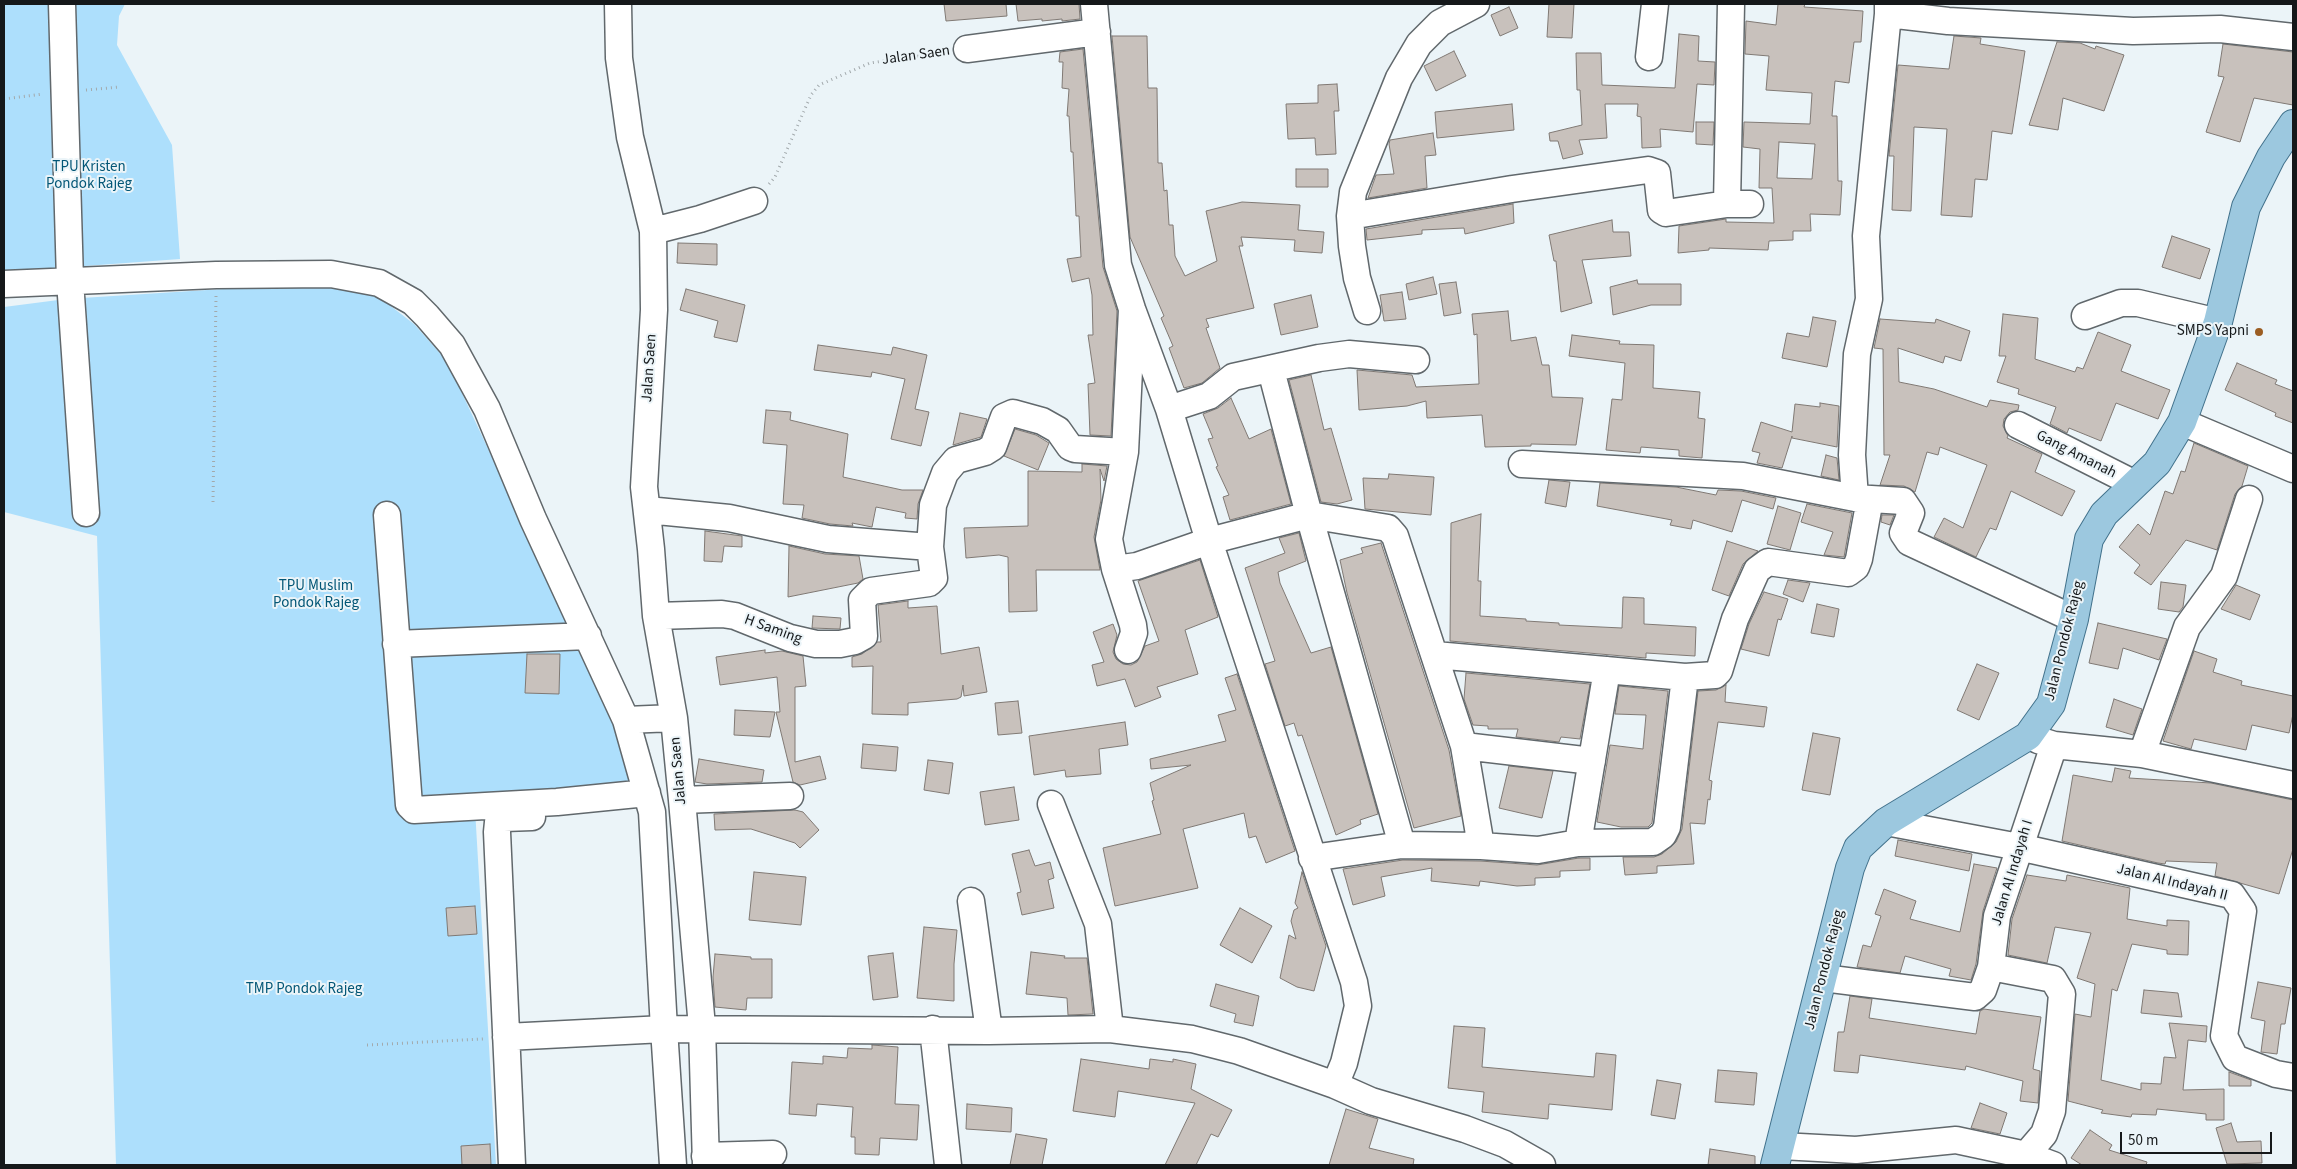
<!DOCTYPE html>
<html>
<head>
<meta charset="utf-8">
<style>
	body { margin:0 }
	#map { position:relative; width:2297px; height:1169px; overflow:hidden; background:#ebf4f8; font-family:"Source Sans 3",sans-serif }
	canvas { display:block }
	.frame { position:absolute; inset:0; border:5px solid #15181a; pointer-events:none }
	.scale { position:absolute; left:2120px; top:1132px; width:152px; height:22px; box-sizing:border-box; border:2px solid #15181a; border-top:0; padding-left:6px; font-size:15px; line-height:18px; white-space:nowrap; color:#15181a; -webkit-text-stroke:4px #ebf4f8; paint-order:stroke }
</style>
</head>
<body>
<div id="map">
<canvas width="2297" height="1169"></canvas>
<div class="frame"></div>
<div class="scale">50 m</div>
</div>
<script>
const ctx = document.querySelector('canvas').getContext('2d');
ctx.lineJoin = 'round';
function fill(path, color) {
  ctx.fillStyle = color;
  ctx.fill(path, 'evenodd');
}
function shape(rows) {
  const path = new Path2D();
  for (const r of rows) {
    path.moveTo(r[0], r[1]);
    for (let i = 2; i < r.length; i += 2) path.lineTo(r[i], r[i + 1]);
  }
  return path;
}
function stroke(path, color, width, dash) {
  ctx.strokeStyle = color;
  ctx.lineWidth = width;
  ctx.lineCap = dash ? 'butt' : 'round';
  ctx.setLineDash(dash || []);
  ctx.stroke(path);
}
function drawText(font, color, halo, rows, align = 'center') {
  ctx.font = font + ' "Source Sans 3",sans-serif';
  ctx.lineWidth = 4;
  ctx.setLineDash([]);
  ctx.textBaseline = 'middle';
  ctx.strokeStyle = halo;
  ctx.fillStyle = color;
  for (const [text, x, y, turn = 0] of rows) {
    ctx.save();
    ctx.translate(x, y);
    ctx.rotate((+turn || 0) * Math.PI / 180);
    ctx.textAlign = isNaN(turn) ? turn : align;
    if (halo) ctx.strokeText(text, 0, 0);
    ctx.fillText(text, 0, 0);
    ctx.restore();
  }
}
fill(shape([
	[4,4,125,4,119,16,117,45,172,145,180,259,4,272],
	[333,282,370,290,414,324,447,361,606,701,642,805,475,809,496,1165,116,1165,97,536,4,512,4,307,66,299]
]), '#addffc');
const building = shape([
	[944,4,1006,4,1007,16,946,21,944,4],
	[1016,4,1079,4,1080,19,1062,21,1062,19,1042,21,1042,19,1018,21,1016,4],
	[1549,4,1574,4,1572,38,1547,37,1549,4],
	[1778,4,1805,4,1804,7,1863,11,1861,42,1854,42,1849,83,1835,81,1832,116,1837,116,1838,181,1842,181,1840,215,1810,214,1811,231,1793,231,1793,240,1769,241,1768,250,1709,248,1709,250,1678,253,1679,226,1726,219,1726,222,1774,223,1772,188,1759,188,1760,149,1743,147,1744,122,1810,124,1812,93,1766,90,1769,56,1745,54,1746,21,1776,25,1778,4],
	[1779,142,1815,144,1812,179,1777,178,1779,142],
	[1509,7,1518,28,1500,36,1491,15,1509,7],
	[1679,34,1699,36,1698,61,1715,62,1714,85,1697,84,1693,132,1660,129,1661,147,1642,148,1641,117,1637,116,1638,104,1605,104,1607,138,1579,140,1583,154,1563,159,1558,141,1550,141,1549,133,1582,125,1580,90,1577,90,1576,53,1601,53,1602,85,1675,88,1679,34],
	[1112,36,1147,36,1148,88,1157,88,1158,163,1162,163,1164,191,1167,190,1169,225,1173,225,1175,256,1185,276,1217,261,1206,211,1242,202,1300,205,1298,230,1324,232,1322,253,1294,251,1295,240,1241,237,1243,246,1239,246,1254,308,1206,319,1209,327,1206,328,1220,368,1202,383,1184,388,1169,348,1173,346,1161,318,1164,316,1130,237,1112,36],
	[1954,36,1981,38,1980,44,2025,51,2012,134,1992,131,1987,180,1975,179,1972,217,1941,215,1947,129,1914,127,1911,211,1892,210,1894,156,1889,156,1898,65,1949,69,1954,36],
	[2057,42,2080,43,2095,49,2096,46,2124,55,2104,111,2063,98,2058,130,2029,125,2057,42],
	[2223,44,2293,52,2293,105,2254,98,2240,142,2206,132,2224,77,2218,76,2223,44],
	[1083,49,1103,267,1117,311,1111,436,1090,435,1088,384,1095,383,1088,335,1093,335,1092,295,1089,278,1072,282,1067,259,1081,257,1079,216,1076,216,1073,152,1071,152,1069,116,1067,116,1069,89,1062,88,1063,62,1059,62,1060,52,1083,49],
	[1454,51,1466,76,1436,91,1424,66,1454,51],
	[1337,84,1339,111,1334,111,1336,154,1316,155,1315,138,1288,139,1286,104,1318,103,1318,85,1337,84],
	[1512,104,1514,130,1437,138,1435,112,1512,104],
	[1696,122,1714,122,1713,145,1696,144,1696,122],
	[1433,133,1436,155,1425,156,1427,188,1368,198,1376,175,1394,174,1389,144,1390,140,1433,133],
	[1296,169,1328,169,1328,187,1296,187,1296,169],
	[1513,204,1514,223,1465,234,1464,228,1422,230,1422,234,1367,240,1366,229,1513,204],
	[1612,220,1613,232,1629,232,1631,256,1582,260,1592,303,1561,312,1556,261,1554,261,1549,235,1612,220],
	[2172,236,2210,249,2200,279,2162,267,2172,236],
	[678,243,717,244,717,265,677,263,678,243],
	[1433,277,1437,294,1409,300,1406,284,1433,277],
	[1637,280,1638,284,1681,284,1681,305,1651,305,1613,315,1610,287,1637,280],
	[1456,282,1461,313,1444,316,1439,284,1456,282],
	[686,289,745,305,737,342,714,337,718,321,680,310,686,289],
	[1402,292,1406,319,1384,321,1380,295,1402,292],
	[1311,295,1318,327,1281,335,1274,304,1311,295],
	[1508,311,1511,341,1536,337,1542,365,1549,365,1552,397,1583,398,1576,445,1531,444,1531,446,1485,447,1482,415,1427,418,1426,401,1407,406,1359,410,1357,370,1412,375,1416,387,1479,384,1477,334,1474,335,1472,314,1508,311],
	[2003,314,2038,318,2035,359,2075,372,2077,367,2083,369,2098,332,2131,345,2121,371,2170,390,2158,419,2116,403,2101,441,2069,428,2067,433,2050,424,2056,407,2018,394,2019,389,1997,382,2006,356,1999,356,2003,314],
	[1813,317,1836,321,1827,367,1782,358,1787,333,1809,337,1813,317],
	[1880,319,1935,323,1936,319,1970,331,1961,361,1945,356,1943,363,1898,348,1899,382,1934,389,1987,407,1990,400,2019,405,2018,410,2010,412,2004,419,2003,426,2008,436,2007,438,2042,454,2035,472,2075,491,2062,516,2011,491,1996,530,1990,528,1976,557,1934,537,1944,518,1963,528,1987,465,1940,447,1938,455,1927,452,1915,492,1904,486,1880,485,1890,455,1884,455,1883,349,1874,348,1880,319],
	[1572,335,1620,341,1619,344,1654,345,1653,388,1700,392,1698,418,1705,419,1702,458,1679,456,1679,450,1641,447,1640,453,1606,450,1612,399,1622,400,1625,363,1569,356,1572,335],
	[818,345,891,355,893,347,927,355,915,409,929,412,921,446,891,439,905,379,872,372,871,377,814,370,818,345],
	[2237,363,2277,380,2275,384,2293,391,2293,423,2275,416,2276,413,2225,390,2237,363],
	[1311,375,1324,430,1331,428,1352,500,1337,504,1321,502,1289,380,1311,375],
	[1231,398,1249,439,1271,429,1291,504,1230,520,1223,497,1229,495,1216,467,1218,466,1208,439,1213,438,1203,414,1218,408,1231,398],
	[1820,403,1839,406,1837,447,1792,438,1792,436,1782,468,1757,463,1760,453,1752,451,1761,422,1792,432,1795,404,1820,407,1820,403],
	[766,410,791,412,790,420,848,434,843,477,902,490,923,490,918,504,917,519,905,518,906,513,876,507,872,527,852,523,853,526,830,524,802,518,804,505,783,504,787,445,763,443,766,410],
	[960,413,987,419,981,437,953,445,960,413],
	[1015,429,1036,435,1049,443,1038,470,1004,456,1015,429],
	[2194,443,2248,466,2242,486,2235,494,2217,550,2186,540,2151,585,2134,573,2140,565,2119,547,2138,524,2150,535,2165,491,2173,494,2181,471,2185,472,2194,443],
	[1826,455,1837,458,1839,480,1821,476,1826,455],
	[1082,464,1107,466,1104,481,1100,469,1101,500,1094,537,1100,570,1036,570,1037,611,1009,612,1008,557,999,555,966,558,964,528,1028,526,1028,471,1082,472,1082,464],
	[1389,474,1434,477,1431,515,1365,509,1363,478,1388,479,1389,474],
	[1549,480,1570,482,1566,507,1545,503,1549,480],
	[1600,483,1676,487,1716,495,1718,490,1741,491,1776,498,1773,509,1742,500,1732,532,1693,520,1691,529,1670,525,1672,520,1597,506,1600,483],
	[1807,504,1852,513,1844,557,1824,555,1833,532,1801,522,1807,504],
	[1778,506,1801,513,1790,550,1767,544,1778,506],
	[1481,514,1478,581,1481,581,1480,616,1526,619,1526,621,1559,623,1559,625,1622,628,1623,597,1644,598,1644,624,1696,627,1695,656,1646,653,1646,658,1450,641,1451,523,1481,514],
	[1882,515,1894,515,1890,525,1881,522,1882,515],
	[705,531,742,536,742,547,724,546,722,562,704,561,705,531],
	[1299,533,1306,561,1278,572,1280,583,1311,653,1331,647,1378,814,1360,820,1361,824,1336,835,1302,735,1298,736,1294,723,1285,726,1265,664,1275,661,1245,568,1285,553,1279,538,1299,533],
	[1727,541,1758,551,1743,564,1729,596,1712,590,1727,541],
	[1381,543,1449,750,1461,816,1414,828,1347,593,1340,560,1363,553,1361,548,1381,543],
	[789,546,825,554,859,556,863,579,858,583,788,597,789,546],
	[1200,560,1218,617,1185,630,1198,674,1157,687,1161,697,1135,707,1125,679,1097,686,1092,665,1104,662,1093,632,1113,624,1117,635,1113,652,1116,659,1123,664,1131,665,1137,662,1145,646,1159,641,1138,581,1200,560],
	[1788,580,1810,583,1803,602,1783,594,1788,580],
	[2161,582,2186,585,2183,607,2179,612,2158,609,2161,582],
	[2236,585,2260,595,2250,620,2221,609,2236,585],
	[1764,592,1788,599,1781,620,1778,619,1769,656,1741,649,1749,624,1764,592],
	[908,601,908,608,937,606,941,654,979,647,987,692,964,696,963,685,961,697,957,699,908,703,908,715,872,714,873,666,852,667,852,657,862,654,877,642,881,642,878,605,908,601],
	[1817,604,1839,609,1834,637,1811,633,1817,604],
	[813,616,841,618,840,629,812,628,813,616],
	[2098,623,2167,639,2159,660,2123,648,2118,669,2089,663,2098,623],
	[765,650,765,653,782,651,803,656,806,686,795,687,795,762,820,756,826,779,800,785,793,782,776,712,780,712,777,677,720,685,716,657,765,650],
	[2194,651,2217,659,2213,672,2242,681,2241,685,2293,696,2293,714,2289,733,2252,725,2246,750,2194,739,2191,749,2163,741,2194,651],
	[527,654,560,654,559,694,525,693,527,654],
	[1977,664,1999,673,1979,720,1957,710,1977,664],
	[1466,673,1590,684,1580,739,1561,737,1559,742,1516,737,1518,729,1488,729,1488,726,1473,725,1464,699,1466,673],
	[1237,674,1295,851,1266,863,1256,836,1249,838,1244,813,1183,829,1198,888,1115,906,1103,848,1161,834,1152,801,1154,800,1150,783,1191,765,1151,769,1150,759,1226,741,1218,715,1236,710,1225,678,1237,674],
	[1726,685,1725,702,1767,707,1764,727,1718,722,1709,780,1712,781,1710,800,1708,799,1705,824,1690,823,1694,864,1657,866,1657,873,1625,875,1623,857,1654,857,1662,854,1676,842,1682,829,1698,691,1716,690,1726,685],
	[1619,686,1668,691,1652,823,1648,827,1621,827,1597,822,1610,745,1643,749,1646,715,1615,714,1619,686],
	[2114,699,2142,709,2133,735,2106,727,2114,699],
	[1018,701,1022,733,998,735,995,703,1018,701],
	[735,710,775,712,770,737,734,735,735,710],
	[1125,722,1128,745,1099,749,1101,774,1066,777,1065,770,1034,775,1029,736,1125,722],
	[1813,733,1840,738,1830,795,1802,790,1813,733],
	[863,744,898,747,896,771,861,768,863,744],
	[699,759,764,770,762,782,707,784,695,782,699,759],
	[928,760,953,763,949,794,924,790,928,760],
	[1509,766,1553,771,1542,818,1499,808,1509,766],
	[2115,768,2131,771,2129,778,2211,783,2293,800,2293,849,2279,894,2215,876,2217,863,2166,861,2165,864,2158,863,2062,841,2073,775,2112,782,2115,768],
	[1014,787,1019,820,985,825,980,792,1014,787],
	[795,810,803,812,819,830,800,848,795,843,751,829,715,830,714,814,795,810],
	[1898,840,1972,854,1969,871,1895,856,1898,840],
	[1029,850,1035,866,1050,862,1054,878,1048,880,1054,908,1022,915,1017,893,1021,892,1012,854,1029,850],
	[1579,858,1590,858,1590,870,1560,871,1560,877,1535,878,1535,885,1517,886,1480,881,1479,886,1431,881,1432,868,1381,877,1385,896,1353,905,1343,869,1403,860,1480,861,1537,865,1579,858],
	[1974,864,1997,868,1983,911,1976,964,1971,980,1949,976,1951,969,1905,956,1900,973,1857,967,1863,945,1871,947,1881,916,1875,914,1884,889,1916,901,1910,919,1960,932,1974,864],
	[754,872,806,877,801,925,749,920,754,872],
	[1302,872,1326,946,1314,991,1297,987,1280,978,1289,935,1296,939,1291,921,1294,910,1298,908,1295,903,1302,872],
	[2027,875,2066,881,2067,875,2130,888,2127,919,2167,926,2167,920,2189,921,2188,955,2167,954,2167,950,2132,944,2117,991,2112,989,2101,1080,2141,1090,2141,1083,2161,1084,2164,1057,2176,1058,2169,1023,2207,1026,2206,1042,2188,1040,2183,1090,2224,1089,2224,1120,2206,1120,2206,1114,2157,1109,2156,1115,2132,1114,2131,1117,2101,1113,2103,1110,2068,1101,2075,1014,2091,1017,2095,984,2077,978,2091,933,2055,927,2047,963,2008,955,2012,919,2027,875],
	[475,906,477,934,448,936,446,908,475,906],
	[1240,908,1272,926,1252,963,1220,945,1240,908],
	[924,927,957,930,954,964,954,1001,917,998,924,927],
	[1031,952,1065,956,1064,958,1087,958,1093,1014,1068,1015,1067,998,1026,994,1031,952],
	[893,953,898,997,873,1000,868,956,893,953],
	[715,954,751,957,751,959,772,959,772,998,747,998,746,1010,715,1007,713,977,715,954],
	[2258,982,2291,988,2285,1024,2281,1024,2277,1054,2261,1052,2265,1021,2251,1018,2258,982],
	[1216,984,1259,996,1253,1026,1234,1022,1236,1014,1210,1006,1216,984],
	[2144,990,2178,993,2182,1017,2141,1013,2144,990],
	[1850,996,1872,999,1869,1018,1976,1034,1980,1011,1984,1009,2041,1017,2033,1069,2040,1071,2038,1103,2020,1101,2023,1081,1966,1066,1965,1070,1860,1055,1858,1073,1834,1071,1838,1032,1844,1032,1850,996],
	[1454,1026,1485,1028,1482,1067,1594,1077,1596,1053,1616,1055,1612,1110,1549,1104,1548,1119,1482,1112,1484,1092,1448,1088,1454,1026],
	[872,1045,898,1047,895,1104,919,1105,917,1140,880,1138,879,1155,855,1154,855,1137,851,1137,853,1107,817,1104,816,1116,789,1114,792,1062,823,1064,823,1056,847,1058,848,1048,872,1049,872,1045],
	[1081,1059,1149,1069,1150,1059,1173,1062,1173,1059,1196,1064,1191,1089,1232,1110,1218,1137,1211,1134,1196,1165,1165,1165,1195,1103,1118,1091,1115,1117,1073,1111,1081,1059],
	[1718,1070,1757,1073,1754,1105,1715,1102,1718,1070],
	[2229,1072,2251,1080,2251,1086,2229,1086,2229,1072],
	[1657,1080,1681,1084,1675,1119,1651,1115,1657,1080],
	[1980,1103,2007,1113,2000,1134,1971,1128,1980,1103],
	[967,1104,1012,1108,1011,1132,966,1129,967,1104],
	[1346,1109,1378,1119,1369,1148,1414,1159,1413,1165,1329,1165,1346,1109],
	[2231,1123,2237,1142,2261,1141,2262,1163,2227,1164,2216,1128,2231,1123],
	[2090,1130,2112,1145,2109,1150,2147,1162,2146,1165,2082,1165,2071,1158,2090,1130],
	[1016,1134,1047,1139,1042,1165,1010,1165,1016,1134],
	[490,1144,491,1165,462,1165,461,1146,490,1144],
	[1710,1149,1755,1156,1755,1165,1708,1165,1710,1149]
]);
fill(building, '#c8c1bc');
stroke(building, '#807974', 1);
const minor = shape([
	[62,4,70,281,86,513],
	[618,4,619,58,630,137,653,231],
	[1094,4,1118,265,1132,309,1169,409,1209,541,1354,982,1358,1006,1344,1063,1335,1085],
	[1888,4,1888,14,1948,21,2133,31,2220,29,2293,37],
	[967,49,1097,32],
	[1649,57,1655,4],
	[1727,204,1731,4],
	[1350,216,1512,189,1648,170,1657,173,1661,210,1666,213,1727,204,1750,204],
	[4,284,216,275,331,274,379,283,413,302,427,316,452,345,487,409,533,519,626,720,652,812,664,1029,989,1031,1110,1029,1192,1039,1239,1051,1335,1085,1371,1101,1465,1129,1505,1144,1542,1165],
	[1132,309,1125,452,1109,539,1115,569,1137,566,1209,541,1309,515,1388,528,1395,536,1464,746,1481,846,1538,850,1578,843,1653,842,1663,835,1667,827,1685,677],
	[1367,311,1357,278,1352,246,1350,216,1353,192,1399,78,1419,44,1440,23,1476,4],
	[2085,316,2121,303,2138,303,2218,322],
	[1271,370,1309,515,1402,845],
	[1169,409,1209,396,1233,377,1319,358,1349,354,1416,360],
	[2182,422,2293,469],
	[2018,425,2135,484],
	[1522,464,1743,476,1855,498,1903,501,1911,513,1903,533,1909,542,2074,619],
	[1855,498,1852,455,1857,354,1869,299,1866,236,1888,14],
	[647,510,729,518,828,539,930,547,933,505,945,473,956,460,985,452,993,447,1004,417,1013,413,1042,421,1058,430,1070,447,1075,449,1125,452],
	[387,515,409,805,414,810,557,802,647,793],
	[1115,569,1133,625,1134,633,1128,650],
	[656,616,722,614,735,616,790,638,816,644,840,644,855,641,864,636,862,600,871,591,929,583,934,578,930,547],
	[396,644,588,636],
	[1435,655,1685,677,1715,675,1719,671,1735,619,1757,570,1768,562,1848,573,1856,567,1859,559,1870,499],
	[626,720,674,718],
	[2038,740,2054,745,2142,754,2293,785],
	[1464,746,1592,761],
	[2142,754,2187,627,2224,576,2249,499],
	[682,800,790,796],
	[1051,804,1098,924,1110,1029],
	[1886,822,2019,847,2232,895,2243,911,2224,1036,2235,1058,2276,1074,2293,1077],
	[1578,843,1607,670],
	[1312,858,1402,845,1481,846],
	[971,901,989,1031],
	[1823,978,1975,997,1983,990,1991,967,1997,916,2054,745],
	[933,1029,948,1165],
	[506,1037,664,1029,673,1165],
	[1781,1146,1856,1150,1956,1140,2026,1155,2044,1134,2052,1111,2062,994,2053,979,1991,967],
	[2026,1155,2053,1165],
	[705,1156,773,1154],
	[512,1165,497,832,498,822,504,818,532,817],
	[706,1165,702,1027,682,800,674,718,656,616,651,549,644,487,654,310,653,231,700,219,754,201]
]);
const major = shape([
	[1775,1165,1850,868,1858,848,1886,822,2028,736,2051,704,2074,619,2089,539,2104,514,2157,463,2182,422,2218,322,2246,207,2271,157,2293,124]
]);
stroke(minor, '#61686c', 29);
stroke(major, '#42728c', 30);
stroke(shape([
	[86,90,120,87],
	[4,99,43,94],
	[769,184,775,177,811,95,819,85,870,63,946,52],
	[213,502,216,296],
	[367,1045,483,1039]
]), '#a2a9ac', 3, [1, 4]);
stroke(minor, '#fff', 26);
stroke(major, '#9cc8df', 28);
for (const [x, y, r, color] of [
	[2259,332,5,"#9b5d22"]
]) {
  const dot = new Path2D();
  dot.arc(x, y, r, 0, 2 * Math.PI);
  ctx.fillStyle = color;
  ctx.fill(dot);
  stroke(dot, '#ebf4f8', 2);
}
drawText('15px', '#15181a', '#ebf4f8', [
	["Jalan Saen",916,56,-8],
	["Jalan Saen",650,368,-86],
	["Gang Amanah",2076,455,27],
	["H Saming",773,630,20],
	["Jalan Pondok Rajeg",2065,641,-76],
	["Jalan Saen",679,771,-95],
	["Jalan Al Indayah I",2013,873,-73],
	["Jalan Al Indayah II",2172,883,14],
	["Jalan Pondok Rajeg",1825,970,-76]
]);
drawText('15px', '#025676', '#ebf4f8', [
	["TPU Kristen",89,168],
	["Pondok Rajeg",89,185],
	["TPU Muslim",316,587],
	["Pondok Rajeg",316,604],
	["TMP Pondok Rajeg",304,990]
]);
drawText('15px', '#15181a', '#ebf4f8', [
	["SMPS Yapni",2249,332]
], 'right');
</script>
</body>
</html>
